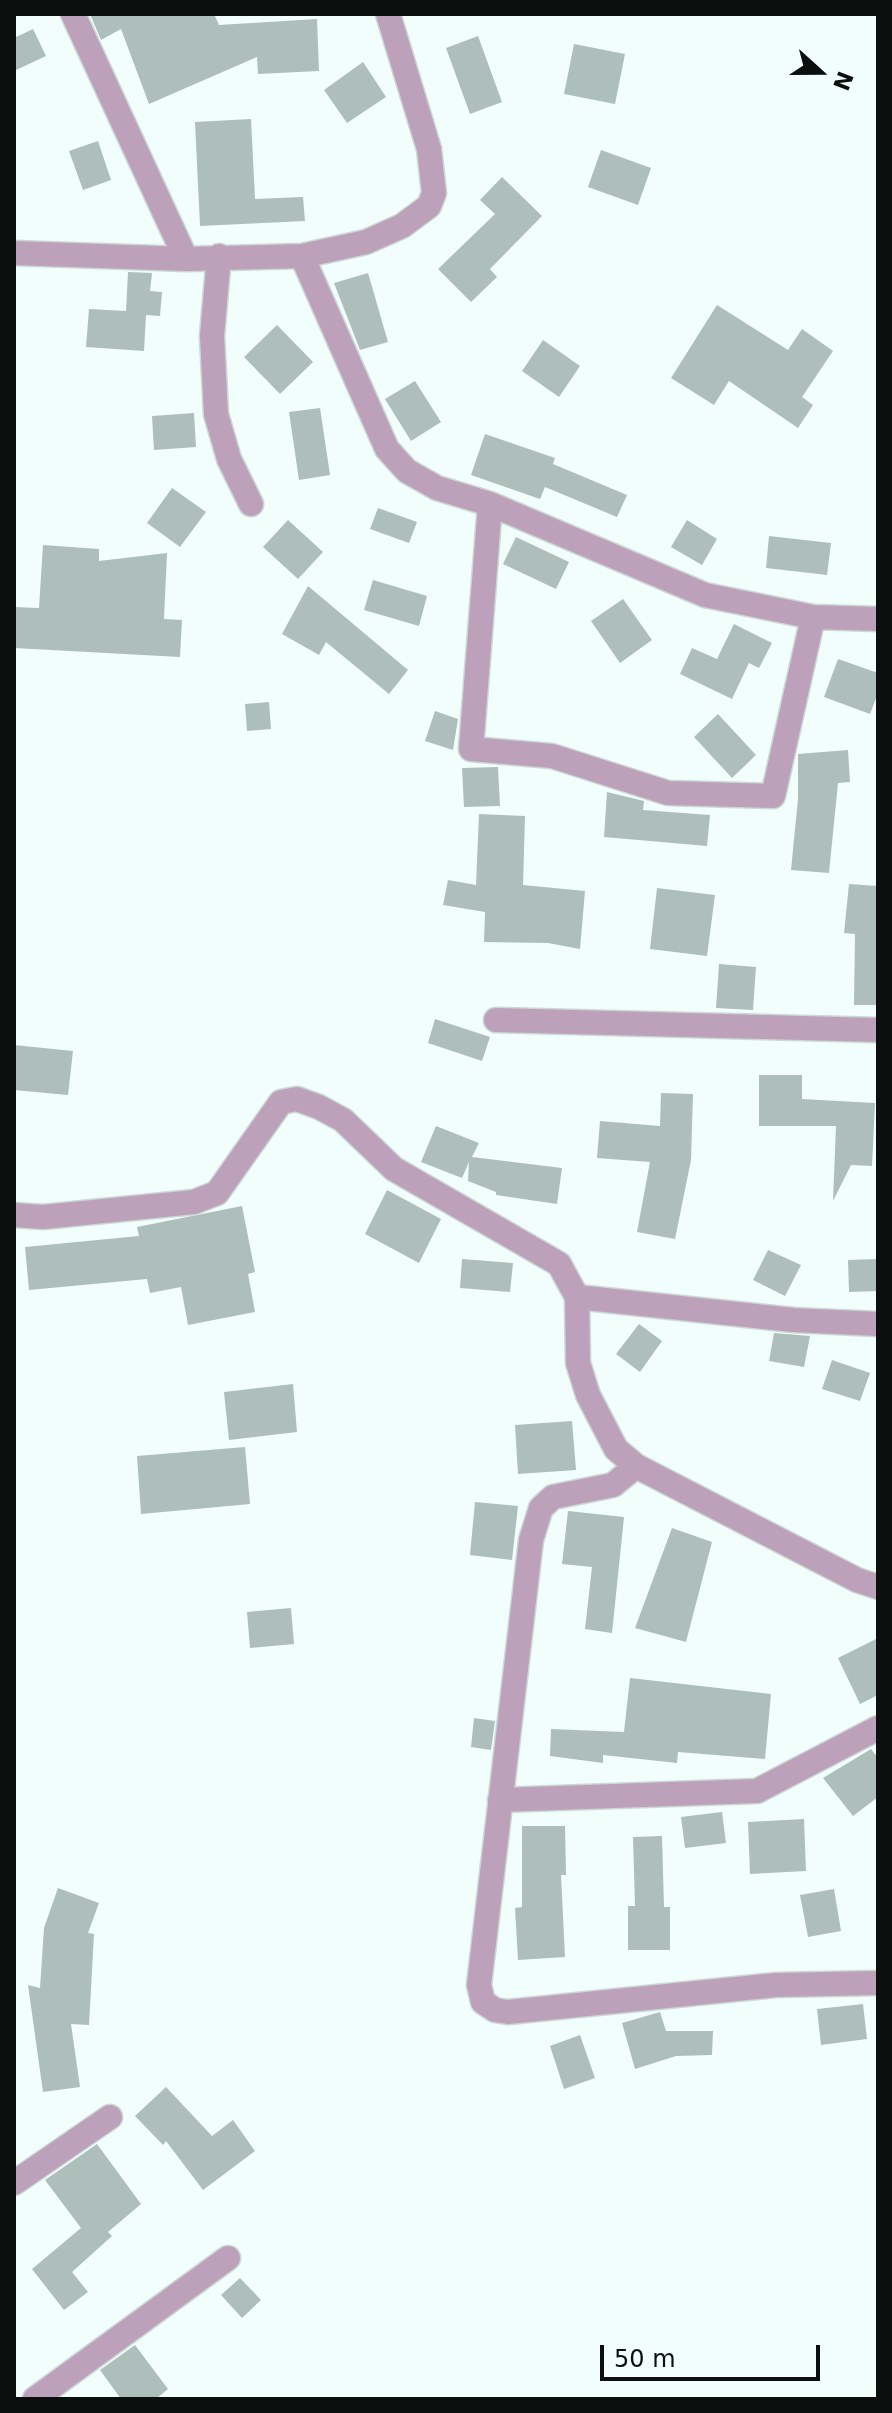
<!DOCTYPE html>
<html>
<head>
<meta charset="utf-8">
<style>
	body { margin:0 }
	#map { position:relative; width:892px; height:2413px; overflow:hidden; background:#f1fefc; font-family:"DejaVu Sans",sans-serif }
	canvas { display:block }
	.frame { position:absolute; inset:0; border:16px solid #0b100f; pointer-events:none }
	.north { position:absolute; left:780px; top:32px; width:80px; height:80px; -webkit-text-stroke:6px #f1fefc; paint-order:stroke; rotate:111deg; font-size:22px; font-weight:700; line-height:32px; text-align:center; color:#0b100f }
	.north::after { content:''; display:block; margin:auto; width:28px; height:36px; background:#0b100f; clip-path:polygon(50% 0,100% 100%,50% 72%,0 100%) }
	.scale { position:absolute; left:600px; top:2345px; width:220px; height:36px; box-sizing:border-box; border:4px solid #0b100f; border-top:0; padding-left:10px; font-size:24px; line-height:28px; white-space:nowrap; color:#0b100f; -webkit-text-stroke:6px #f1fefc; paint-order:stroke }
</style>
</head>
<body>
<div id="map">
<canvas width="892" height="2413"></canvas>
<div class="frame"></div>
<div class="north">N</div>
<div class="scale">50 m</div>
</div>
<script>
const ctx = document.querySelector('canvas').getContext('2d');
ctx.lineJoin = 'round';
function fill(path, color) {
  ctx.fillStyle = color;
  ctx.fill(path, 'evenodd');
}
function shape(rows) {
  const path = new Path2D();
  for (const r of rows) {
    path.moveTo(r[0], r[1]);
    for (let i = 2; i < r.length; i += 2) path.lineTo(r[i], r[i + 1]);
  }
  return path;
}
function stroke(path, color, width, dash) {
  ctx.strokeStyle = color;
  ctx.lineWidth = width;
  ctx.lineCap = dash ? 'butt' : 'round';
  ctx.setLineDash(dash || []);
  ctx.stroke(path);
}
fill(shape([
	[90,14,214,14,219,25,317,19,319,71,258,74,257,57,149,104,121,29,101,40],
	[33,29,46,56,14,71,14,38],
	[478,36,502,102,470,114,446,48],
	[574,44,625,54,615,104,564,94],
	[363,62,386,97,347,123,324,90],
	[251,119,255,199,303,197,305,221,200,226,195,122],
	[98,141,111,180,83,190,69,151],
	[601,150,651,168,638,205,588,187],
	[502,177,542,216,490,269,497,277,471,302,438,269,495,214,480,200],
	[128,272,152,273,150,291,162,292,160,316,146,315,144,351,86,347,89,309,126,311],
	[368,273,388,342,360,350,334,283],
	[717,305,788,350,802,329,833,351,802,397,813,405,798,428,729,381,714,405,671,378],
	[277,325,313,362,280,394,244,357],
	[543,340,580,366,559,397,522,371],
	[415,381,441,422,411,441,385,399],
	[320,408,330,475,299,480,289,412],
	[194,413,196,447,154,450,152,416],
	[485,434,555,458,553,464,627,495,617,517,545,487,540,499,471,475],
	[172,488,206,512,180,547,147,523],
	[378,508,417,522,409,543,370,529],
	[288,520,323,552,298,579,263,547],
	[687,520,717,539,702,565,671,547],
	[769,536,831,543,827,575,766,568],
	[516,537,569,562,556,589,503,564],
	[43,545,99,549,99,561,167,553,164,619,182,620,180,657,14,648,14,607,39,608],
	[373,580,427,596,419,626,364,610],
	[308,586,408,670,389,694,326,642,319,655,282,634],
	[623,599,652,640,620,663,591,621],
	[734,624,772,643,759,668,749,663,732,699,680,674,692,648,717,659],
	[838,659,878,673,878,693,870,714,824,697],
	[269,702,271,729,247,731,245,704],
	[435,711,458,719,453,750,425,741],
	[718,714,756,755,732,778,694,737],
	[848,750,850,782,838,783,829,873,791,870,798,799,798,754],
	[498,767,500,806,464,807,462,768],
	[607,792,644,801,643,810,710,815,707,846,604,837],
	[479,814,525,816,523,885,585,891,580,949,548,943,484,942,485,912,443,905,448,880,476,885],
	[849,884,878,886,878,1005,854,1005,855,934,844,933],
	[657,888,715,895,707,956,650,949],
	[719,964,756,967,753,1010,716,1008],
	[435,1019,490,1037,482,1061,428,1043],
	[14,1045,73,1051,68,1095,14,1090],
	[759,1075,802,1075,802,1099,875,1103,872,1166,851,1165,833,1201,836,1126,759,1126],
	[661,1093,693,1094,691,1160,675,1239,637,1232,650,1162,597,1158,600,1121,660,1126],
	[436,1126,479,1143,472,1157,562,1168,557,1204,496,1195,496,1192,468,1181,469,1162,462,1178,421,1162],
	[387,1190,441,1219,419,1263,365,1234],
	[242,1206,255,1272,248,1274,255,1312,188,1325,181,1287,150,1293,147,1279,29,1290,25,1247,139,1236,137,1227],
	[768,1250,801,1265,785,1296,753,1280],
	[462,1259,513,1263,510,1292,460,1288],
	[878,1259,878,1291,849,1292,848,1260],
	[639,1324,662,1341,640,1372,616,1354],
	[774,1333,810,1336,804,1367,769,1361],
	[832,1360,870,1373,860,1401,822,1389],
	[293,1384,297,1432,229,1440,224,1392],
	[572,1421,576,1470,518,1474,515,1425],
	[245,1447,250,1504,141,1514,137,1456],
	[475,1502,518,1506,512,1560,470,1555],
	[568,1511,624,1517,612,1633,585,1629,592,1567,562,1564],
	[672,1528,712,1542,686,1642,635,1628],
	[291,1608,294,1644,250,1648,247,1612],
	[878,1638,878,1695,860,1704,838,1658],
	[630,1678,771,1694,765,1759,678,1752,677,1763,603,1755,603,1763,550,1756,551,1729,624,1732],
	[474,1718,495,1721,491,1750,471,1747],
	[871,1749,878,1758,878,1797,853,1816,823,1778],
	[722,1812,726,1843,685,1848,681,1817],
	[804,1819,806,1871,750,1874,748,1822],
	[522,1826,565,1826,566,1875,561,1875,565,1957,518,1960,515,1908,522,1907],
	[662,1836,664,1907,670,1907,670,1950,628,1950,628,1906,635,1906,633,1837],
	[58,1888,99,1903,88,1933,94,1934,89,2025,71,2024,80,2087,43,2092,28,1985,40,1988,44,1928],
	[834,1889,841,1931,808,1937,800,1895],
	[863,2004,867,2039,821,2045,817,2009],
	[660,2012,666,2031,713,2031,712,2055,676,2056,635,2069,622,2023],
	[580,2035,595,2078,564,2089,550,2046],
	[166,2087,212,2136,233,2120,255,2151,203,2190,166,2141,163,2145,135,2116],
	[97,2144,141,2204,108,2232,112,2236,72,2272,88,2292,64,2310,32,2269,81,2228,45,2180],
	[240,2278,261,2300,242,2318,221,2295],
	[135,2345,168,2389,156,2399,121,2399,100,2370]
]), '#aebebb');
const minor = shape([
	[73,14,186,259,302,256,387,449,407,471,437,488,490,504,705,595,813,617,878,619],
	[14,253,186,259],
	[219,256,212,336,216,414,229,459,251,504],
	[302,256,366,242,402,226,429,206,434,193,429,149,388,14],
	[490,504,471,749,552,756,668,793,773,796,813,617],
	[496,1020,878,1030],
	[14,1215,43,1217,194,1202,217,1193,281,1102,297,1099,319,1107,343,1120,394,1169,559,1264,577,1297,578,1363,588,1395,616,1449,636,1466,857,1580,878,1587],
	[577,1297,793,1320,878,1324],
	[636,1466,613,1485,553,1497,541,1508,531,1540,479,1985,483,2002,495,2010,508,2012,776,1985,878,1983],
	[500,1800,757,1791,878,1728],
	[14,2183,110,2117],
	[35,2399,228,2258]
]);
stroke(minor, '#ccd8d6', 27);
stroke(minor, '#bda0ba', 24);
</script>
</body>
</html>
